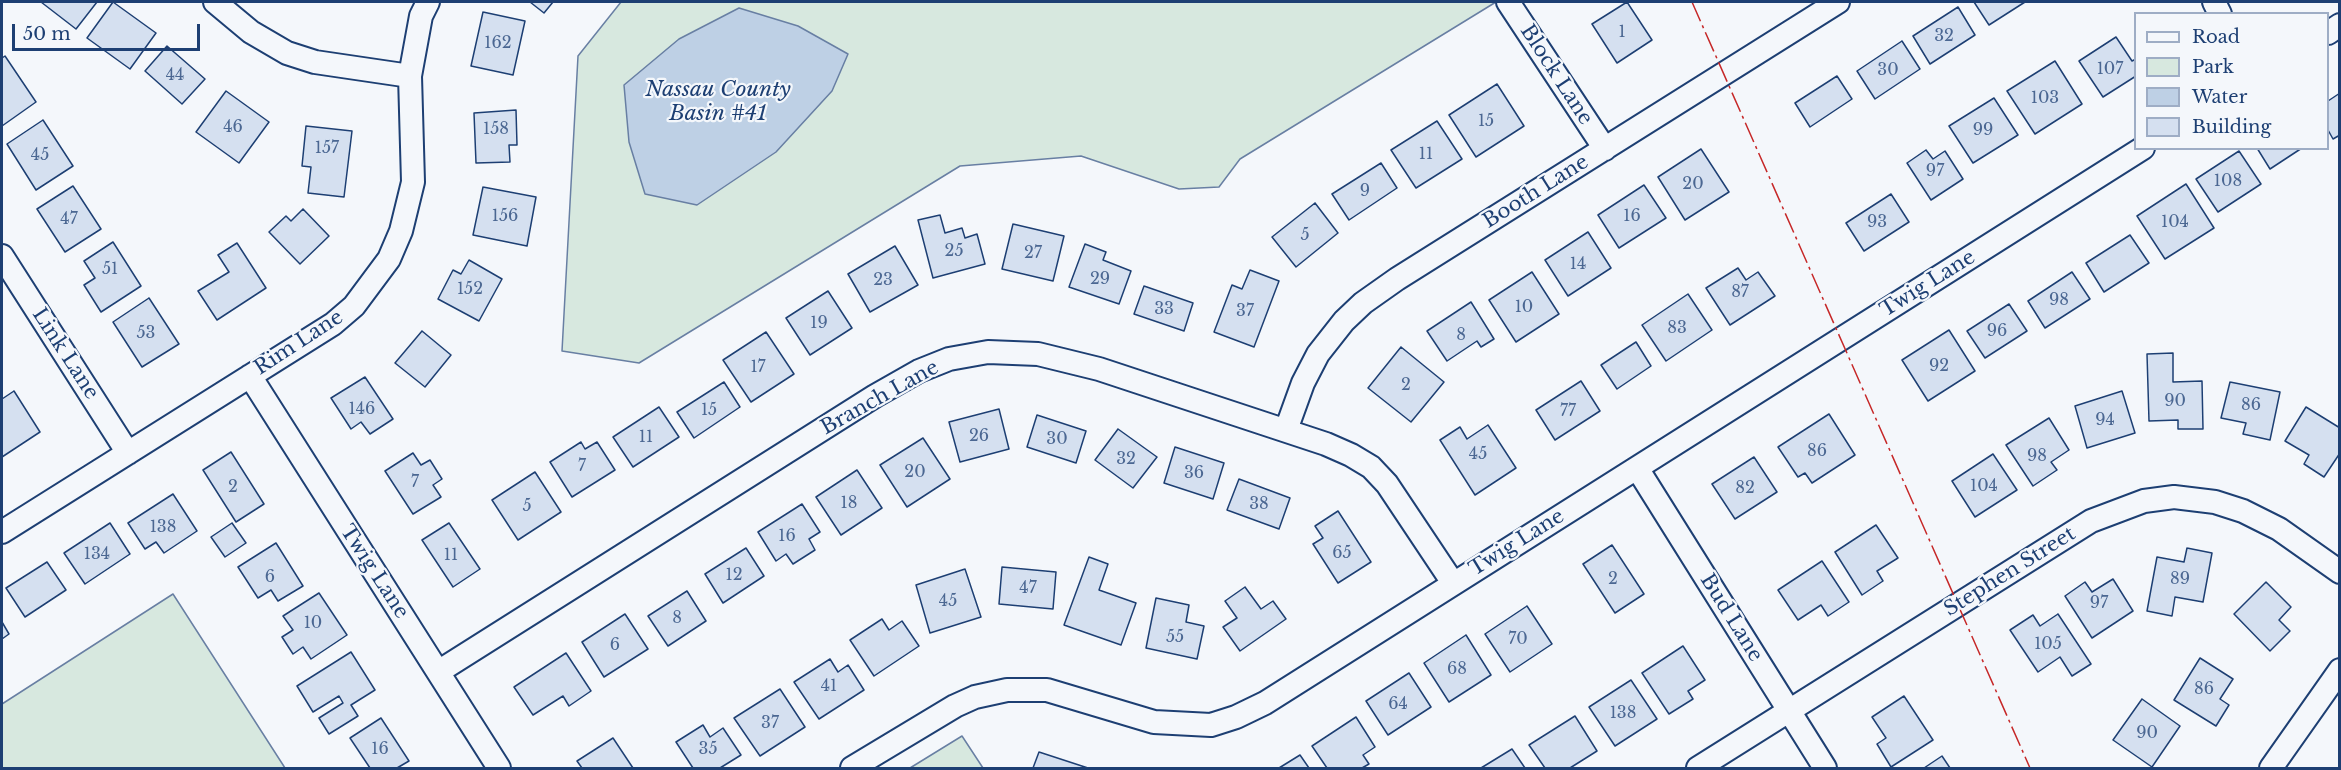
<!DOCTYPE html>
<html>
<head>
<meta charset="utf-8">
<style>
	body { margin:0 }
	#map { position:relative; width:2341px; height:770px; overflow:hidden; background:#f4f7fb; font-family:"Libre Baskerville",serif }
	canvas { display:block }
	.frame { position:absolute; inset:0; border:3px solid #1d3f73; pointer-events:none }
	.legend { position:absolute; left:2134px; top:12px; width:195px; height:138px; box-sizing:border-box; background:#f4f7fb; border:2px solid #9eadc5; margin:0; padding:8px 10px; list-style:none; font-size:18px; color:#1d3f73 }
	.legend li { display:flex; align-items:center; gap:12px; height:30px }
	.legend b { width:30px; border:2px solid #9eadc5 }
	.scale { position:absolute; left:12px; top:24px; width:188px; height:27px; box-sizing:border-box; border:3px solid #1d3f73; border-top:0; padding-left:8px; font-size:18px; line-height:21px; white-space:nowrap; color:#1d3f73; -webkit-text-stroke:4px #f4f7fb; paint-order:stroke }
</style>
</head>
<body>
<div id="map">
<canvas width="2341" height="770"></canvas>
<div class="frame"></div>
<ul class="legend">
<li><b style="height:8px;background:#f4f7fb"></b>Road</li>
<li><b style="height:16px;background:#d7e8df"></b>Park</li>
<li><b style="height:16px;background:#bed0e5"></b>Water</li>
<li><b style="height:16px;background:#d5e0f0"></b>Building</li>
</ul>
<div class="scale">50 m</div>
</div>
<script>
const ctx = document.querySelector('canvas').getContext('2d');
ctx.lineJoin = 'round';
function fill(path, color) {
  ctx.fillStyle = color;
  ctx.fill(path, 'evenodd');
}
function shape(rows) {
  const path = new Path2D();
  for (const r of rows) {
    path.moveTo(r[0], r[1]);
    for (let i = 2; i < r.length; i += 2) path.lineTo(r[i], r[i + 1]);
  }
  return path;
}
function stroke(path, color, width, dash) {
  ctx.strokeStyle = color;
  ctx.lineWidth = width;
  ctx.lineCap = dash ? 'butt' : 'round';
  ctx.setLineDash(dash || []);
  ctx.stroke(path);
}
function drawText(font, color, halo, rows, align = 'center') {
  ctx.font = font + ' "Libre Baskerville",serif';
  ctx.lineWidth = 4.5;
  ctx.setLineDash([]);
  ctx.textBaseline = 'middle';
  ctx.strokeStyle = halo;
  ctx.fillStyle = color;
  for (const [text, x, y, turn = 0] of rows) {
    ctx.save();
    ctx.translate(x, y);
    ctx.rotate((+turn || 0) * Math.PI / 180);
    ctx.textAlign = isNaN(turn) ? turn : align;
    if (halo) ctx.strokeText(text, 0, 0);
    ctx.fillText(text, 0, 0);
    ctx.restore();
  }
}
const green = shape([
	[621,2,1496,2,1240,159,1219,187,1179,189,1081,156,960,166,639,363,562,351,578,56,621,2],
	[173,594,285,768,2,768,2,704,173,594],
	[962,736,983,768,910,768,962,736]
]);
fill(green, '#d7e8df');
stroke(green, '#687fa3', 1.5);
const water = shape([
	[739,8,798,26,848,54,832,91,776,152,697,205,645,194,629,142,624,85,679,39,739,8]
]);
fill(water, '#bed0e5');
stroke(water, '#687fa3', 1.5);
const building = shape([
	[41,2,97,2,76,29,41,2],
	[113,2,156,33,130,69,87,38,113,2],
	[530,2,553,2,544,13,530,2],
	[1627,2,1652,40,1617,63,1592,24,1627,2],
	[1974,2,2025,2,1989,25,1974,2],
	[1958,7,1975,35,1930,64,1913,36,1958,7],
	[483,12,525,21,513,75,471,66,483,12],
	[2116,37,2132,61,2136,59,2136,76,2103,97,2079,61,2116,37],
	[1902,41,1920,69,1875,99,1857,71,1902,41],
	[167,46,205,79,182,104,145,71,167,46],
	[5,56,36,102,2,126,2,58,5,56],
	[2055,61,2082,104,2035,134,2007,91,2055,61],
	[1837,76,1852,99,1810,127,1795,103,1837,76],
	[1497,84,1524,126,1476,157,1449,115,1497,84],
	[226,91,269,122,239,163,196,132,226,91],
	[2340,93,2340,135,2333,139,2328,130,2328,101,2340,93],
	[1994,98,2018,135,1973,163,1949,126,1994,98],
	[516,110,517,145,509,145,510,162,476,163,474,113,516,110],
	[43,120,73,166,36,190,7,144,43,120],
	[1437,121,1462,159,1416,188,1391,150,1437,121],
	[306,126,352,131,344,197,308,193,311,167,302,166,306,126],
	[2257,148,2302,148,2270,169,2257,148],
	[1701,149,1729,192,1685,220,1658,177,1701,149],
	[1926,150,1933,159,1945,151,1963,179,1931,200,1907,163,1926,150],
	[2239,151,2261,184,2218,212,2196,179,2239,151],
	[1381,163,1397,188,1349,220,1332,194,1381,163],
	[2186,184,2214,228,2165,259,2137,216,2186,184],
	[1644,185,1666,218,1619,248,1598,215,1644,185],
	[73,186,101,229,65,252,37,209,73,186],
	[483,187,536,197,527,246,473,235,483,187],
	[1891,194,1909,222,1864,251,1846,223,1891,194],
	[1315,203,1338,233,1296,267,1272,237,1315,203],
	[303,209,329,236,300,264,269,232,286,216,291,221,303,209],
	[940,215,945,233,962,228,965,238,977,234,985,264,933,278,918,220,940,215],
	[1013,224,1064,236,1053,281,1002,269,1013,224],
	[1588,232,1611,268,1568,296,1545,260,1588,232],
	[2130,235,2149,263,2104,292,2086,263,2130,235],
	[113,242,141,286,101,312,84,285,95,278,84,261,113,242],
	[237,243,266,288,217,320,198,291,229,272,218,255,237,243],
	[1085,244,1106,252,1103,260,1131,271,1119,304,1069,287,1085,244],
	[895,246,918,285,870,312,848,274,895,246],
	[469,260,502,279,479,321,438,299,453,270,461,274,469,260],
	[1738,268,1746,280,1758,272,1775,296,1730,325,1706,288,1738,268],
	[1250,270,1279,281,1254,347,1214,332,1232,285,1242,289,1250,270],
	[1532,272,1559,314,1516,342,1489,300,1532,272],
	[2072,272,2090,299,2045,328,2028,301,2072,272],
	[1144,286,1193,303,1184,331,1134,314,1144,286],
	[828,291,852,328,810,355,786,318,828,291],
	[1688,294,1712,330,1666,361,1642,325,1688,294],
	[149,298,179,344,142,367,113,322,149,298],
	[1471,302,1494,339,1481,347,1477,341,1447,361,1427,331,1471,302],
	[2009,304,2027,331,1985,358,1967,331,2009,304],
	[1949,330,1975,371,1928,401,1902,360,1949,330],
	[422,331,451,355,425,387,395,363,422,331],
	[766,332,794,374,751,402,723,360,766,332],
	[1636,342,1651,366,1617,389,1601,365,1636,342],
	[1401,347,1444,382,1411,422,1368,388,1401,347],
	[2173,353,2173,382,2202,381,2203,429,2178,429,2178,420,2149,421,2147,354,2173,353],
	[365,377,393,419,370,434,361,422,351,429,331,398,365,377],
	[1581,381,1600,411,1555,440,1536,410,1581,381],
	[724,382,740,407,694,438,677,412,724,382],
	[2230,382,2280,392,2270,440,2243,434,2246,423,2221,418,2230,382],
	[14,391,40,432,2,457,2,399,14,391],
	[2122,391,2135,433,2087,448,2075,406,2122,391],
	[659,407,679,437,633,467,613,437,659,407],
	[2306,407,2340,428,2340,453,2324,477,2304,464,2309,455,2285,441,2306,407],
	[999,409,1009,449,960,462,949,422,999,409],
	[1829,414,1855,455,1812,483,1805,473,1798,477,1778,447,1829,414],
	[1037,415,1086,431,1076,463,1027,447,1037,415],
	[2049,418,2069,450,2051,462,2057,470,2033,486,2006,445,2049,418],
	[1488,425,1516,468,1475,495,1440,440,1460,427,1467,439,1488,425],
	[1118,429,1157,457,1133,488,1095,460,1118,429],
	[923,438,950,479,907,507,880,465,923,438],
	[581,442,585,449,597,442,615,470,572,497,550,462,581,442],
	[1175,447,1224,463,1213,499,1164,483,1175,447],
	[231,452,264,504,236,522,203,470,231,452],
	[413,453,421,465,430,460,442,479,433,485,441,497,413,514,385,471,413,453],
	[1993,454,2017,490,1975,517,1952,481,1993,454],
	[1754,457,1777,492,1735,519,1712,484,1754,457],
	[857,470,882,508,841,535,816,497,857,470],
	[535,472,561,512,518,540,492,500,535,472],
	[1239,479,1290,498,1279,529,1227,510,1239,479],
	[173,494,197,531,164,553,156,542,145,549,128,523,173,494],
	[802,504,820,532,809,539,815,550,793,564,786,554,776,561,758,532,802,504],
	[1338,511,1371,562,1338,583,1313,544,1323,538,1315,526,1338,511],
	[110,523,130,554,85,584,64,553,110,523],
	[232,523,246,543,225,557,211,537,232,523],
	[449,523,480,569,453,587,422,540,449,523],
	[1876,525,1898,558,1877,571,1883,581,1862,595,1835,552,1876,525],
	[276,543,303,586,278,601,271,590,258,598,238,567,276,543],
	[1612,545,1644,594,1615,613,1583,564,1612,545],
	[746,548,764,576,723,603,705,574,746,548],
	[2187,548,2212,553,2203,602,2175,597,2172,616,2147,611,2157,557,2184,562,2187,548],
	[1089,557,1108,564,1099,590,1136,603,1121,645,1064,625,1089,557],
	[1822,561,1849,602,1828,616,1821,605,1798,620,1778,590,1822,561],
	[47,562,66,590,25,617,6,588,47,562],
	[1002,567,1056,572,1053,609,999,604,1002,567],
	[965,569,981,617,930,633,916,585,965,569],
	[2113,579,2133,611,2092,638,2065,596,2085,582,2092,592,2113,579],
	[2266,582,2291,607,2279,620,2290,631,2270,651,2234,614,2266,582],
	[1245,587,1261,609,1273,601,1286,619,1240,651,1223,627,1237,618,1225,601,1245,587],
	[687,591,706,621,668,646,648,616,687,591],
	[319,593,347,635,311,659,303,647,293,654,282,637,293,630,283,616,319,593],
	[1156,598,1189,605,1186,622,1204,626,1197,659,1146,648,1156,598],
	[1527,606,1552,644,1510,672,1485,634,1527,606],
	[625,614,648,649,604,677,582,642,625,614],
	[2058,614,2091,664,2072,676,2060,657,2038,672,2010,630,2033,615,2040,626,2058,614],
	[882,619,889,630,902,621,919,646,874,676,850,640,882,619],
	[2,622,9,634,2,639,2,622],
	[1466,635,1491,675,1449,702,1424,663,1466,635],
	[1683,646,1705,680,1688,691,1693,699,1669,714,1642,673,1683,646],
	[351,652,375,690,351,705,358,716,329,734,319,718,343,703,339,696,313,712,297,686,351,652],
	[566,653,591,691,569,706,563,696,533,715,514,687,566,653],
	[2200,658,2233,679,2220,699,2229,705,2216,726,2174,700,2200,658],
	[830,659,838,672,848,665,864,690,819,719,794,682,830,659],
	[1409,673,1431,707,1388,735,1366,701,1409,673],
	[1631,680,1657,719,1615,746,1589,707,1631,680],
	[780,689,805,727,760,756,734,718,780,689],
	[1904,696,1933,740,1891,767,1877,744,1886,738,1872,717,1904,696],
	[2142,699,2180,726,2152,767,2113,740,2142,699],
	[1575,716,1597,751,1570,768,1545,768,1529,745,1575,716],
	[1356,717,1375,747,1363,755,1369,764,1362,768,1327,768,1312,746,1356,717],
	[381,718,409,761,397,768,370,768,350,738,381,718],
	[703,725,710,737,723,728,741,755,720,768,693,768,676,742,703,725],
	[613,738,633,768,582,768,577,761,613,738],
	[1512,749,1525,768,1481,768,1512,749],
	[1039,752,1088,768,1033,768,1039,752],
	[1300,755,1309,768,1279,768,1300,755],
	[1942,756,1950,768,1924,768,1942,756]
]);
fill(building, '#d5e0f0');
stroke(building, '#1d3f73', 1.5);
const street = shape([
	[215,2,251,32,287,53,315,62,410,76],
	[1508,2,1605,149],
	[2214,2,2220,14],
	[2328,33,2340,25],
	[2,256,128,453],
	[250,376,499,768],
	[1286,430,1303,383,1318,354,1344,321,1363,303,1397,279,1838,2],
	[1637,468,1825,768],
	[2,532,333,324,354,306,389,259,401,231,413,182,410,76,421,16,428,2],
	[438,672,875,396,919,371,949,359,988,352,1038,354,1099,369,1326,444,1351,455,1371,467,1387,484,1453,583],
	[852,768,955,706,975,697,1007,690,1047,690,1154,722,1211,725,1236,717,1265,703,2143,148],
	[1698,768,2091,521,2144,501,2174,497,2215,502,2243,511,2279,529,2340,572],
	[2271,768,2340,670]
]);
stroke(street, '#1d3f73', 26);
stroke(street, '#f4f7fb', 22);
stroke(shape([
	[1692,2,2030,768]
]), '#c62828', 1.5, [21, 4.5, 3, 4.5]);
drawText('16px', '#4b6792', null, [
	["1",1622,32],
	["32",1944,36],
	["162",498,43],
	["107",2110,69],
	["30",1888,70],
	["44",175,75],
	["103",2045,98],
	["15",1486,121],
	["46",233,127],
	["158",496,129],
	["99",1983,130],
	["157",327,148],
	["11",1426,154],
	["45",40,155],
	["97",1935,171],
	["108",2228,181],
	["20",1693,184],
	["9",1365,191],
	["156",505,216],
	["16",1632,216],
	["47",69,219],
	["93",1877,222],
	["104",2175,222],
	["5",1305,235],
	["25",954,251],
	["27",1033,253],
	["14",1578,264],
	["51",110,269],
	["29",1100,279],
	["23",883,280],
	["152",470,289],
	["87",1740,292],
	["98",2059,300],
	["10",1524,307],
	["33",1164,309],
	["37",1245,311],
	["19",819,323],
	["83",1677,328],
	["96",1997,331],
	["53",146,333],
	["8",1461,335],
	["92",1939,366],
	["17",758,367],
	["2",1406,385],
	["90",2175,401],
	["86",2251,405],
	["146",362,409],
	["15",709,410],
	["77",1568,411],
	["94",2105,420],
	["26",979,436],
	["11",646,437],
	["30",1057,439],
	["86",1817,451],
	["45",1478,454],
	["98",2037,456],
	["32",1126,459],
	["7",582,466],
	["20",915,472],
	["36",1194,473],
	["7",415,482],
	["104",1984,486],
	["2",233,487],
	["82",1745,488],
	["18",849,503],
	["38",1259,504],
	["5",527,506],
	["138",163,527],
	["16",787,536],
	["65",1342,553],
	["134",97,554],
	["11",451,555],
	["12",734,575],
	["6",270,577],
	["2",1613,579],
	["89",2180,579],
	["47",1028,588],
	["45",948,601],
	["97",2099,603],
	["8",677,618],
	["10",313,623],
	["55",1175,637],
	["70",1518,639],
	["105",2048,644],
	["6",615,645],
	["68",1457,669],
	["41",829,686],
	["86",2204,689],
	["64",1398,704],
	["138",1623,713],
	["37",770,723],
	["90",2147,733],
	["16",380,749],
	["35",708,749]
]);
drawText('20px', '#1d3f73', '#f4f7fb', [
	["Block Lane",1556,75,57],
	["Booth Lane",1536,192,-32],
	["Twig Lane",1928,284,-32],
	["Rim Lane",299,343,-33],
	["Link Lane",65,354,57],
	["Branch Lane",880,398,-29],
	["Twig Lane",1517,543,-32],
	["Twig Lane",374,572,57],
	["Stephen Street",2010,572,-32],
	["Bud Lane",1731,618,58]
]);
drawText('italic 21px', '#1d3f73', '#f4f7fb', [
	["Nassau County",718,90],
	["Basin #41",718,114]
]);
</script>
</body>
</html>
